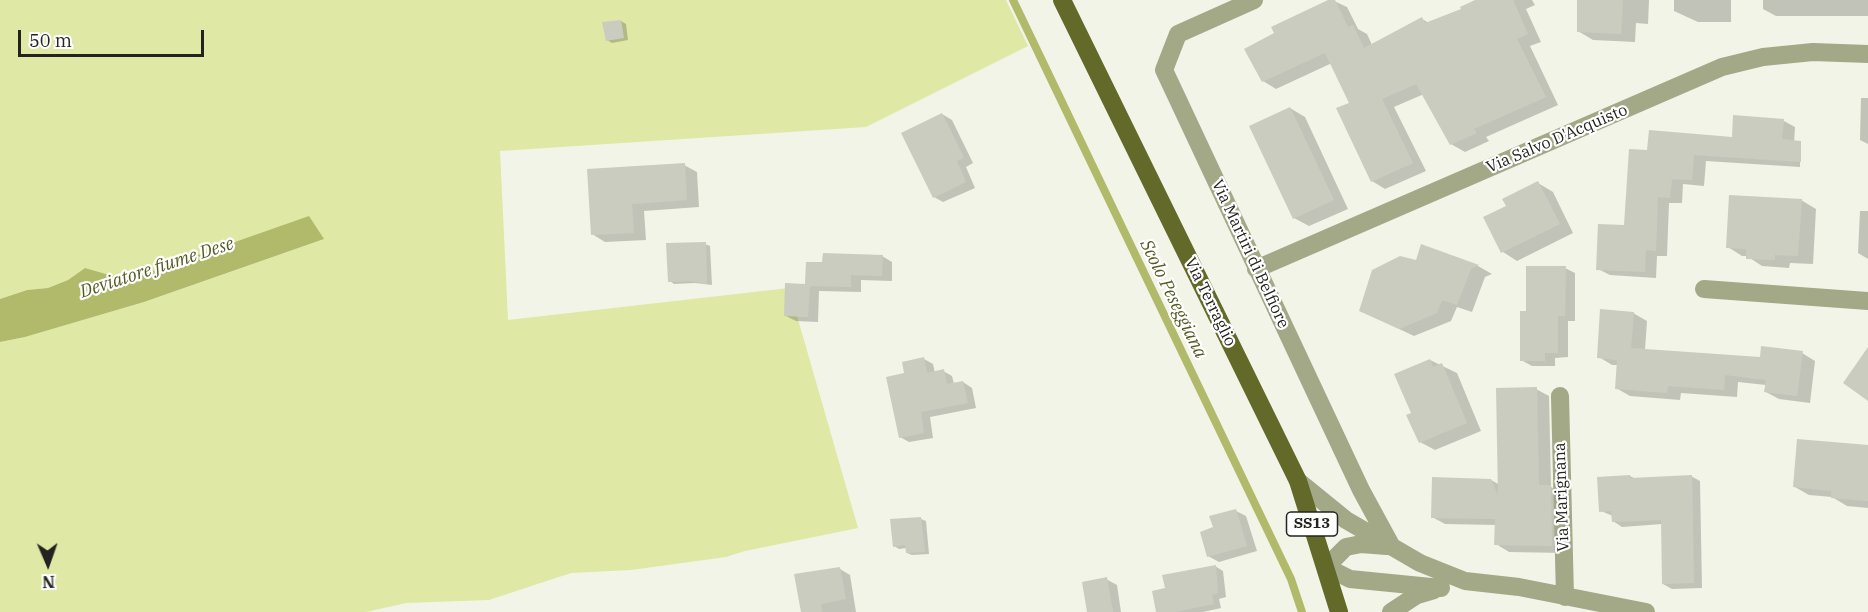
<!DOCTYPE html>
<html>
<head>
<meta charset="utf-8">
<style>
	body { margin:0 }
	#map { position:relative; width:1868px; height:612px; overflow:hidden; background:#f2f4e7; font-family:"IBM Plex Serif",serif }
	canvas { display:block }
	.north { position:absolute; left:18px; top:534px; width:60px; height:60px; -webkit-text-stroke:4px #fff; paint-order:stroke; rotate:178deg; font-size:16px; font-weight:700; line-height:24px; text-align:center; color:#23231f }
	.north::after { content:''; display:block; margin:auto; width:21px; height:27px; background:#23231f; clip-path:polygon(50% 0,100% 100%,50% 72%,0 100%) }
	.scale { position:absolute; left:18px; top:30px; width:186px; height:27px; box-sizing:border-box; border:3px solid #23231f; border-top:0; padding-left:8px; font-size:18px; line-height:21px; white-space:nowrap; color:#23231f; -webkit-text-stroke:4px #fff; paint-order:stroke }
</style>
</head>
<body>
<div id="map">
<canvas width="1868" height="612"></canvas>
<div class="north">N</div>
<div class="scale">50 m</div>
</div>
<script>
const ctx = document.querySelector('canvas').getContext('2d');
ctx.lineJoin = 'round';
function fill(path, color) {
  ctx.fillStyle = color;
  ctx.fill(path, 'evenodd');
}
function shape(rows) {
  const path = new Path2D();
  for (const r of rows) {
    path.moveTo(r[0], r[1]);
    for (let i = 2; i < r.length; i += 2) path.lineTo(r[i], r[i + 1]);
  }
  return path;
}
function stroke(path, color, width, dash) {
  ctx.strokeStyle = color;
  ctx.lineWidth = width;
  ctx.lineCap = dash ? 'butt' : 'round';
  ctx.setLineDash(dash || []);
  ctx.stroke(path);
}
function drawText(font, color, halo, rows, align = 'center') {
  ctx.font = font + ' "IBM Plex Serif",serif';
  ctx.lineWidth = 4.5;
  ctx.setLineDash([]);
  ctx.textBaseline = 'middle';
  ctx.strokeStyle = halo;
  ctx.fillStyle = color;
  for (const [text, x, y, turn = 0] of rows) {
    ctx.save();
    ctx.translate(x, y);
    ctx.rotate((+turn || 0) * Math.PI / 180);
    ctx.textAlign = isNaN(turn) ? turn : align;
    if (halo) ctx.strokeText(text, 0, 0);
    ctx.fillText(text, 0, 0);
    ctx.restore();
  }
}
fill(shape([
	[0,0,1006,0,1028,46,866,127,500,151,508,320,789,288,858,528,745,551,726,557,631,570,571,573,489,600,406,603,366,612,0,612,0,342,25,337,144,302,324,239,196,257,127,280,85,268,68,280,48,288,27,290,0,299]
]), '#dfe8a4');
fill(shape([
	[309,216,324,239,144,302,25,337,0,342,0,299,27,290,48,288,68,280,85,268,127,280]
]), '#b0ba6a');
fill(shape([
	[1332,0,1347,7,1358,29,1367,34,1372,45,1422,19,1429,23,1463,9,1479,0,1532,0,1535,5,1526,9,1541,42,1530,46,1558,105,1486,137,1489,141,1465,152,1451,144,1424,94,1394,107,1426,171,1385,189,1372,181,1351,103,1332,63,1276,89,1263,81],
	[1578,0,1649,0,1648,24,1636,23,1635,42,1593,40,1578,31],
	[1674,0,1731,0,1731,22,1698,22,1674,11],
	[1763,0,1868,0,1868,16,1776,16,1763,9],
	[621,21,626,24,628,40,612,43,607,40],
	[1861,98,1868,98,1868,144,1860,140],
	[1290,108,1305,117,1348,209,1309,226,1294,218],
	[942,114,952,120,973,163,966,167,975,188,943,202,934,197],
	[1784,121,1795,127,1794,144,1800,148,1800,167,1706,161,1704,186,1683,184,1682,203,1669,203,1667,256,1657,256,1656,278,1610,275,1598,269,1625,226,1648,152,1733,138],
	[684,165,697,172,699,207,644,211,646,240,605,242,592,234,588,171],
	[1538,183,1553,192,1573,233,1517,261,1503,252,1485,218,1508,207],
	[1801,200,1816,209,1813,264,1790,263,1789,268,1762,266,1747,256,1742,256,1728,247],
	[1860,211,1868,211,1868,259,1858,253],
	[705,244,710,246,712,285,695,283,674,284,670,281],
	[1422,246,1478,266,1492,274,1485,277,1472,312,1457,307,1451,321,1414,336,1361,311,1417,262],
	[882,256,892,262,892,281,861,280,861,292,819,291,818,322,796,321,786,316,806,285],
	[1565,268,1575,273,1575,321,1568,321,1568,357,1555,358,1555,366,1532,366,1521,360,1527,312],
	[1633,313,1647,321,1645,350,1761,359,1802,353,1815,361,1810,403,1779,399,1766,392,1766,385,1738,382,1737,397,1681,393,1680,400,1630,396,1616,388,1618,365,1612,365,1599,357],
	[924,359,933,364,935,373,943,371,952,376,954,384,963,382,972,388,976,408,930,417,933,438,909,442,900,437,906,374],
	[1430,360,1457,373,1481,431,1435,450,1420,442,1413,414],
	[1536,389,1549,396,1551,487,1563,494,1565,553,1509,552,1496,544,1496,525,1445,524,1432,517,1491,480,1500,485],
	[1868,447,1868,508,1847,506,1832,497,1809,495,1795,487],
	[1630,476,1636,479,1691,476,1700,481,1702,588,1672,589,1663,584,1662,524,1622,527,1613,521,1613,516,1601,511],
	[1236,511,1246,516,1257,551,1219,562,1208,556,1215,528],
	[921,519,926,521,929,554,912,555,907,553,907,548,899,549,894,546],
	[1215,566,1223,571,1226,597,1219,599,1221,608,1203,612,1157,612,1167,589],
	[840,569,850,575,856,612,802,612],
	[1106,579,1117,585,1121,612,1088,612]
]), '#0003');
stroke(shape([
	[1013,0,1291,579,1302,612]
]), '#b0ba6a', 8);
fill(shape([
	[1328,0,1335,0,1348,27,1353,25,1364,48,1422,17,1425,23,1461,9,1460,7,1475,0,1513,0,1528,34,1517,39,1546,97,1474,129,1477,133,1450,145,1416,84,1382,99,1413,163,1371,182,1336,108,1349,103,1325,53,1262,82,1244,49,1274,33,1271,27],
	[1577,0,1623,0,1621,34,1577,32],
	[621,20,624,38,606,41,602,22],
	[1290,107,1334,200,1293,219,1249,126],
	[942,113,964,158,957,161,966,182,933,198,901,133],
	[1733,115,1784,119,1782,139,1801,141,1801,162,1694,155,1692,180,1672,179,1670,198,1658,197,1656,251,1646,250,1645,272,1596,270,1598,224,1624,225,1629,149,1647,150,1649,130,1732,137],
	[685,163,687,200,632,204,634,233,591,235,587,169],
	[1538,181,1560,224,1501,253,1483,217,1506,206,1502,199],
	[1729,195,1802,199,1798,256,1775,255,1775,260,1746,259,1746,249,1726,248],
	[706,242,707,284,689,281,668,282,666,243],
	[1421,244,1479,265,1471,269,1457,305,1442,300,1437,313,1399,329,1359,311,1372,270,1400,256,1416,260],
	[823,253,883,255,882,276,851,275,851,287,810,286,808,317,784,316,785,283,805,284,806,262,822,262],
	[1526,266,1566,266,1565,316,1558,316,1558,353,1545,353,1545,361,1520,361,1520,311,1526,311],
	[1600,309,1634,312,1631,348,1760,357,1761,346,1803,351,1797,396,1764,392,1766,380,1725,375,1724,390,1668,386,1667,393,1615,389,1617,360,1597,358],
	[1868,347,1868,401,1843,383],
	[924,357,927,373,944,369,947,384,963,381,968,403,921,412,924,433,899,438,886,377,904,373,902,362],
	[1430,359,1433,367,1442,363,1467,423,1419,443,1406,415,1411,413,1394,374],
	[1537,387,1539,485,1551,485,1552,546,1494,545,1495,519,1431,518,1432,477,1491,479,1498,496,1496,388],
	[1797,439,1868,445,1868,501,1831,498,1831,491,1793,487],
	[1630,475,1630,478,1692,475,1694,583,1662,584,1661,520,1612,522,1611,511,1599,512,1597,477],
	[1236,509,1247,546,1207,557,1200,532,1213,527,1209,516],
	[921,517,925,552,906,553,905,545,893,547,890,519],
	[1216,565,1218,593,1212,595,1214,604,1175,612,1156,612,1152,591,1165,588,1162,575],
	[840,567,846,599,821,604,822,612,801,612,794,574],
	[1107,577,1113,612,1087,612,1082,582]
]), '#caccc0');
stroke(shape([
	[1254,0,1178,34,1164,70,1361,490,1392,547],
	[1256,269,1722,67,1763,57,1813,52,1868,54],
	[1704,289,1868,301],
	[1560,396,1565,597],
	[1298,481,1346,520,1420,563,1465,581,1519,587,1646,612],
	[1387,546,1361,544,1346,547,1326,567,1350,579,1441,588],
	[1391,612,1417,595,1434,590]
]), '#a3a887', 18);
stroke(shape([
	[1062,0,1298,481,1339,612]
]), '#636a29', 18);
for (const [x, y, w] of [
	[1312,524,51]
]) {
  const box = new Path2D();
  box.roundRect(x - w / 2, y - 12, w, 24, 4.5);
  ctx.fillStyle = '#fff';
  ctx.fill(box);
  stroke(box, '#23231f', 1.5);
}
drawText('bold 15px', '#23231f', null, [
	["SS13",1312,524]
]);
drawText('16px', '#23231f', '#fff', [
	["Via Salvo D'Acquisto",1557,139,-23],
	["Via Martiri di Belfiore",1250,254,65],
	["Via Terraglio",1210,302,64],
	["Via Marignana",1562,497,-92]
]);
drawText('italic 18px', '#555a20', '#fff', [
	["Deviatore fiume Dese",157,268,-18],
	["Scolo Peseggiana",1173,299,64]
]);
</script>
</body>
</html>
